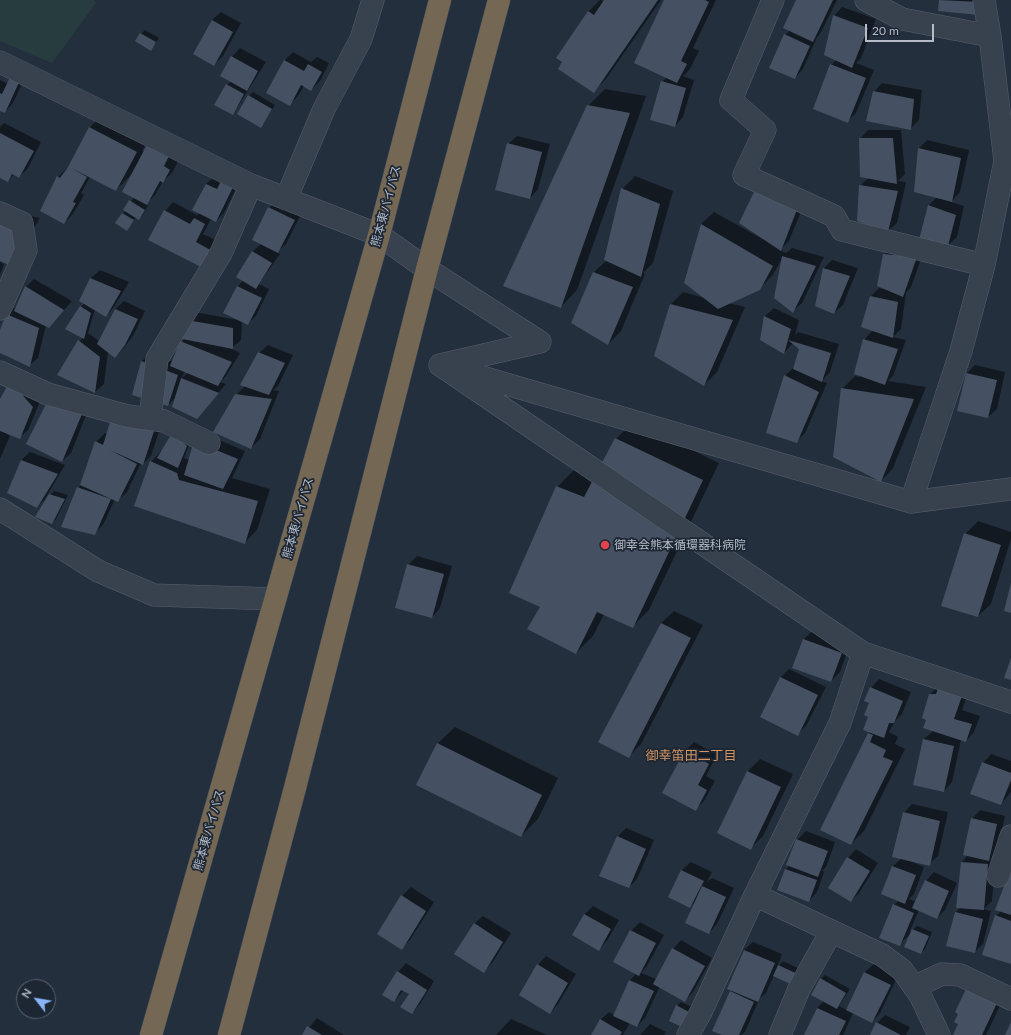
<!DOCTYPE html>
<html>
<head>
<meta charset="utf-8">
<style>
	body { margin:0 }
	#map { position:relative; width:1011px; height:1035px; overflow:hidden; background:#242f3e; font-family:Lato,sans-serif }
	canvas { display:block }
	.north { position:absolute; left:16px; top:979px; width:40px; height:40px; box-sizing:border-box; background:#1d2633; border:1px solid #59626f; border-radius:50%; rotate:301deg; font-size:11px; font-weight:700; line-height:16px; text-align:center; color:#b4bcc9 }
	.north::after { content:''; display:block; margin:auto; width:14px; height:18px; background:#8ab4f8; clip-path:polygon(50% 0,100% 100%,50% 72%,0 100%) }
	.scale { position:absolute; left:865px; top:24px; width:69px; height:18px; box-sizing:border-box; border:2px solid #b4bcc9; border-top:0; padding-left:5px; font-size:12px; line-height:14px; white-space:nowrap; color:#b4bcc9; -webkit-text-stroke:3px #1d2633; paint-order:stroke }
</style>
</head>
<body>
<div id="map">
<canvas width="1011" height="1035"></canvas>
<div class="north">N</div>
<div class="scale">20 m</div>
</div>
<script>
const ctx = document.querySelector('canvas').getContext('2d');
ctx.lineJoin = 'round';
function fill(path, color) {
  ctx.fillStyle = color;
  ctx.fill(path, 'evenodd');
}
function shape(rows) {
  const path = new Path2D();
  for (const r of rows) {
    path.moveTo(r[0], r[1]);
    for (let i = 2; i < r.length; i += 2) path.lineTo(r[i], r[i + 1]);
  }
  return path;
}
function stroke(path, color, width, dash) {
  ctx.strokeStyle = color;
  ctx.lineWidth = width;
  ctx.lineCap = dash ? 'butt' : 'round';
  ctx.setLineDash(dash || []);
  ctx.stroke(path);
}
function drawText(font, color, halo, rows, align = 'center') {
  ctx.font = font + ' Lato,"Noto Sans JP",sans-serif';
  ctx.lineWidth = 3.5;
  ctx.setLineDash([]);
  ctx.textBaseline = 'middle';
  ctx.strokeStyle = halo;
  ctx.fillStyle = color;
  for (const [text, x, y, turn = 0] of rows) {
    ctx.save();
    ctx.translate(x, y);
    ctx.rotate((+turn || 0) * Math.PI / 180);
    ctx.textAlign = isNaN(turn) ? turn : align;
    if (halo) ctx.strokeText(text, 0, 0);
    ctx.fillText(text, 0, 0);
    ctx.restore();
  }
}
fill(shape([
	[0,0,94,0,96,3,52,63,0,41]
]), '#263c3f');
fill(shape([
	[600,0,604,1,661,0,606,79,593,92,588,12],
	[665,0,716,0,693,48,699,51,690,69,683,76,694,80,683,117,675,126,662,82,667,77],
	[797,0,837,0,821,32,817,37,803,69,795,78,785,35,790,30],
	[940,0,988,0,939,10],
	[842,7,876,19,861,58,856,63,874,70,856,113,848,121,831,65,837,59,834,16],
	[221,12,241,23,223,56,214,64,212,20],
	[145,30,159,38,151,49,141,34],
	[240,48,266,62,233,114,227,85,231,81,232,57],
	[293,52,311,62,317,57,329,63,320,81,311,90,304,86,298,96,290,104,284,61],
	[29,69,13,103,5,112,0,110,0,80,8,84],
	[882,83,922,90,919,120,910,129,874,92],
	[605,89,646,96,577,290,561,307,588,106],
	[253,92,275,105,261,126,249,96],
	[103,115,149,139,142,151,144,152,151,139,178,161,172,173,163,181,155,195,146,204,148,205,143,215,139,219,136,217,127,229,117,223,134,197,132,174,116,190,90,177,81,193,84,195,73,214,64,223,58,177,71,164,90,127],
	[4,123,41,142,28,168,19,177,14,174,8,181,0,176,0,127],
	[868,130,901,130,905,174,898,181,906,182,897,223,888,231,860,186,869,177,860,139],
	[517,136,550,144,538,189,530,198,508,144],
	[927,140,969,150,960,192,951,202,964,206,957,237,948,245,929,205,937,197,915,191,919,148],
	[215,176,242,176,224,213,216,221,211,219,203,234,220,242,211,259,165,211,173,202,197,215,200,213,206,184],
	[635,176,673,191,653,263,643,273,645,274,621,331,608,344,572,322,594,272,607,260,622,189],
	[763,184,806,199,789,241,780,250,786,253,792,248,824,257,802,303,793,311,783,257,772,276,759,289,728,303,745,307,717,372,704,385,670,305,683,292,705,298,701,224,714,212,768,242,754,193],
	[278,199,302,212,286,244,277,252,280,254,259,284,269,289,256,316,247,324,242,321,241,340,232,348,228,347,240,353,226,376,220,382,226,384,197,418,176,397,168,405,141,362,150,353,173,362,184,339,178,309,238,320,225,312,238,286,244,280,238,276,253,251,261,244,269,208],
	[185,371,188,372,182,378],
	[8,211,40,218,18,255,0,260],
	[892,246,925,248,911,287,906,293,901,329,893,337,906,340,893,376,888,381,926,387,893,468,881,481,842,389,855,376,860,377,864,340,873,330,870,297,879,288,888,290,884,255],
	[832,260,858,268,843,305,834,313,816,306,824,268],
	[0,262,4,264,0,275],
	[100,270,129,282,114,307,106,316,95,309,88,333,99,341,115,309,124,301,145,311,133,336,123,349,115,357,108,352,104,384,95,392,58,374,83,337,81,307,85,303,91,278],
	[34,279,72,301,57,318,46,325,38,358,29,366,0,352,0,333,7,314,17,306,26,287],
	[774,308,799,320,795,335,798,332,839,344,830,372,822,381,827,383,805,433,797,441,785,376,794,367,800,348,793,343,784,353,761,339,765,316],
	[268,345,293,355,278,386,273,390,279,391,260,439,251,448,236,395,245,386,259,353],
	[975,365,1005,372,997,409,988,417,967,373],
	[10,382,41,399,28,430,19,438,6,433,10,436,0,459,0,401],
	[48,403,90,405,71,453,62,461],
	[164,416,151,456,143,464,141,463,127,492,118,500,115,499,103,525,94,534,78,488,81,485,96,442,105,433,107,435],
	[633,422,719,463,649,610,632,627,604,614,593,636,576,653,557,487,574,470,595,478,616,439],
	[173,433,190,442,184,458,190,460,203,433,245,451,232,478,270,489,257,530,245,542,151,462,162,450],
	[30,452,65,465,45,499,37,507,21,460],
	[54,491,68,495,56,519,52,523,50,495],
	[978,521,1011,532,1011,539,991,604,978,616,965,534],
	[417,556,452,566,440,608,432,617,408,565],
	[674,611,703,625,641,744,628,757,661,623],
	[812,631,850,644,840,672,831,681,804,639],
	[789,669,826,687,806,726,798,734,781,677],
	[879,679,911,692,902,714,895,721,889,732,898,737,895,744,905,749,864,831,851,844,868,734,870,732,871,688],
	[971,685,962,710,980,716,974,732,966,741,961,740,952,782,944,791,914,784,924,739,933,731,927,719,930,694,939,686],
	[455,727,558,778,538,819,521,836,438,743],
	[694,742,717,755,706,776,715,781,704,801,695,810,685,751],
	[991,754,1011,761,1011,792,1001,804,983,763],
	[760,759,793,774,763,836,750,849,748,771],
	[912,804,948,812,938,856,929,864,910,861,924,867,914,894,909,899,916,902,926,881,934,872,957,883,945,910,937,918,919,910,909,933,917,926,932,932,925,949,921,953,911,933,899,945,894,905,899,900,882,893,893,866,902,858,904,813],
	[980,810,1005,816,996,856,992,901,984,909,991,911,983,944,974,952,956,912,961,907,962,862,968,855,972,819],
	[626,828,654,840,637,879,629,887,617,837],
	[806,831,835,842,826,867,822,871,824,872,817,892,809,901,786,869,790,865,797,840],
	[856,849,878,863,859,893,851,901,848,858],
	[691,862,712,872,707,882,712,878,734,888,717,924,709,933,696,901,690,907,669,897,682,870],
	[1011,872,1011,963,996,916,1001,911],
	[411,887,434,902,410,940,402,948,378,934,402,896],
	[593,906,619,920,607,941,599,949,573,935,585,914],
	[483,916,511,933,492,963,484,971,474,924],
	[640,922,664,935,647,966,641,973,656,979,673,949,681,940,712,958,693,992,685,1001,660,986,645,1018,637,1026,630,1023,623,1035,592,1035,600,1020,609,1012,614,1015,630,980,636,974,631,931],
	[753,942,782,954,777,968,783,961,806,972,801,982,774,975,766,993,759,999,745,1032,741,1035,724,1035,713,1030,731,990,744,950],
	[546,956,576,974,558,1004,550,1013,538,965],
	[406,963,434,981,420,1004,412,1013,410,994,404,990,394,1001,398,972],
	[874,964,898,976,880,1013,872,1022,853,1013,843,1035,805,1035,817,1008,824,1001,821,979,825,975,850,989,839,1006,847,1010,865,972],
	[1005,995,986,1035,954,1035],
	[681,1002,694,1008,688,1023,677,1006],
	[885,1015,910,1027,906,1035,871,1035,877,1023],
	[317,1018,344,1035,303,1035],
	[511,1019,547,1035,496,1035],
	[650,1024,666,1032,664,1035,640,1035]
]), '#0007');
fill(shape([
	[604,0,658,0,594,93,558,69,562,62,556,58,588,11,594,15],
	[664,0,705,0,709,2,681,61,687,64,677,83,634,63],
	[796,0,833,0,813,42,783,28],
	[939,0,980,2,979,15,938,11],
	[833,15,868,28,852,68,824,55],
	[212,20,233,32,214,66,193,54],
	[140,33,156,42,151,51,135,41],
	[784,34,810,46,795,79,769,68],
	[231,56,258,71,247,91,220,76],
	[284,60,304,71,308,64,322,72,311,91,301,85,290,106,266,93],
	[830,64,866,78,848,123,813,109],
	[12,73,21,78,5,113,0,111,0,93,2,94],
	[661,81,686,88,675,127,650,120],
	[226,84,244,94,233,115,214,105],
	[873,91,914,99,911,130,866,121],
	[248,95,272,109,261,128,237,114],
	[587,105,630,113,561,308,503,286],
	[89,127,137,152,116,191,71,168,87,177,73,202,76,203,64,224,40,211,57,176,60,178,68,167],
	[0,133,34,151,19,178,12,174,8,182,0,178],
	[859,138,893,138,897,184,860,177],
	[150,139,172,150,164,166,170,170,163,183,160,181,147,205,122,192],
	[507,143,542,152,530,199,495,190],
	[918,148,961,158,952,202,914,192],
	[222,179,234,185,216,222,192,210,206,184,217,189],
	[859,185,898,191,888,232,857,221],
	[621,188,660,204,641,277,604,260],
	[754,192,798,207,781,251,739,223],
	[129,200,145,210,139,220,123,210],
	[928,205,956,215,948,246,919,240],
	[268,207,295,220,278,253,252,240],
	[164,210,190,224,194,218,205,224,196,242,212,251,203,268,148,240],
	[122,213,134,220,127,231,115,223],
	[0,219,33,227,9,265,0,261],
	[701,224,773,266,760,290,718,309,684,283],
	[252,251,272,263,256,289,236,277],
	[883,254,917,257,903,297,877,286],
	[782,256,816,266,793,313,774,298],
	[823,268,850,276,834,314,815,306],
	[593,272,633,287,608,345,571,323],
	[90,278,121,291,106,317,79,301],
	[25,286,64,310,49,328,14,311],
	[237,286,262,298,248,325,223,313],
	[870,296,898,302,893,338,861,327],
	[670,304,733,320,704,386,654,356],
	[80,306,91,313,84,339,65,329],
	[115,309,138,319,125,345,115,358,97,344],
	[6,314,39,328,30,367,0,353,0,330],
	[764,316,791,329,784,354,760,340],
	[169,317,233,328,233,349,162,335],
	[863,339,898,349,885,385,854,374],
	[78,340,100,357,95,393,57,375],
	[788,340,831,353,822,382,793,369,799,349],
	[180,341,232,362,218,386,170,366],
	[258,352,285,363,269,395,240,385],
	[141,361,178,375,168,406,132,395],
	[966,373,997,380,988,418,957,411],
	[784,375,819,392,797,443,766,433],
	[181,378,219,393,197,419,172,407],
	[10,381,33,407,20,439,0,431,0,399],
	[841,388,914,399,881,482,833,457],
	[235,394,272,399,251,449,213,432],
	[47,402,82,414,62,462,26,444],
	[112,416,156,425,143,465,110,450,137,464,118,502,80,485,95,441,103,445],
	[172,433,187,446,178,468,157,458],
	[615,438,703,480,633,628,597,612,576,654,527,629,540,607,509,593,556,486,584,497],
	[194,441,238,459,223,489,184,475],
	[21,460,58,474,37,508,7,493],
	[150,461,177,473,179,480,258,501,245,544,134,506],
	[77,487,111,499,95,535,61,527],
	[49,494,65,499,52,524,35,517],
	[964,533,1001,545,978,617,941,606],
	[407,564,444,574,432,618,395,608],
	[1011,583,1011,613,1004,611],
	[661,623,691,638,629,758,598,742],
	[803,639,842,653,831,682,792,668],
	[1011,658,1011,680,1004,678],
	[780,677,818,695,798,736,760,717],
	[939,686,963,693,954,719,972,724,966,742,923,728,926,720,922,718,929,694,936,694],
	[870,687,903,701,894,723,889,723,884,738,863,730,868,717,864,715,869,703,864,701],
	[868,733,873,735,870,742,886,750,883,757,893,761,851,845,820,830],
	[923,739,954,746,944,792,913,785],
	[437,743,542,795,521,837,416,785],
	[685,750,709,764,698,785,707,790,696,811,662,793],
	[982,762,1011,773,1011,780,1001,805,970,794],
	[747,771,781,787,751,850,717,833],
	[903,812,940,821,930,866,892,857],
	[971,818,997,824,989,861,963,855],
	[617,836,646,849,629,888,599,876],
	[796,839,828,851,818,877,786,865],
	[847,857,870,871,851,902,828,888],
	[961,862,988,864,984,910,956,908],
	[892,866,916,875,905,904,881,894],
	[785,869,817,880,809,902,777,890],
	[681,870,704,881,690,908,668,897],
	[1009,873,1011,874,1011,915,995,910],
	[925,880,949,891,937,919,912,908],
	[702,886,726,897,709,934,685,923],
	[401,895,426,911,402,950,377,934],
	[893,904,914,913,900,946,879,938],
	[955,912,983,919,975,953,946,946],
	[584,914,611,929,599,951,572,935],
	[995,915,1011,921,1011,964,982,955],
	[474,923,503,942,484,973,454,954],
	[912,929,929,936,921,954,904,947],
	[630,930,656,943,639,976,613,962],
	[672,948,705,966,685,1002,653,984],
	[744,950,775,963,758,1002,727,989],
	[537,964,568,983,550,1014,519,995],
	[778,965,802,976,797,987,773,976],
	[397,971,427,990,412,1014,400,1007,409,994,401,990,394,1002,382,995],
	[864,972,891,985,872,1023,846,1010],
	[820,978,846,993,837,1009,811,995],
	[629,980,654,991,637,1027,613,1016],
	[966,989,997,1003,982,1035,953,1035,958,1024,954,1022,958,1014,955,1012],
	[730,991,754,1002,739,1035,722,1035,712,1031],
	[676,1005,691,1013,684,1028,669,1021],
	[817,1008,846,1021,839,1035,804,1035],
	[600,1019,622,1032,620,1035,591,1035],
	[876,1022,901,1035,870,1035],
	[1011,1022,1011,1035,1005,1035],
	[307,1026,322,1035,302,1035]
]), '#455162');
const street = shape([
	[773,0,731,100,765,130,744,175,834,216,842,230,984,265],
	[866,0,902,19,990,36],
	[0,62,251,185,379,235,427,269,540,342,440,365],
	[286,199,324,109,361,39,373,0],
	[0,213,22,223,26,250,0,309],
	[440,365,863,653,840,723,755,895,701,1012,688,1035],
	[458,370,911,502,1011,489],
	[0,372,48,394,128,416,164,421,209,443],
	[150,419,157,359,221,253,251,185],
	[911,502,961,351,984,265,1005,161,990,36,984,0],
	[0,509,98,571,154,595,275,599],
	[863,653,1011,702],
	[998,876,1011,836],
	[755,895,882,955,902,970,920,995,939,1035],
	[914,987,942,974,960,975,1011,999],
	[780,1035,799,989,831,932]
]);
const highway = shape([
	[151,1035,379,235,440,0],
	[229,1035,295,788,427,269,499,0]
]);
stroke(street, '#565f6c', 23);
stroke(highway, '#434c59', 23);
stroke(street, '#38414e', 22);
stroke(highway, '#746855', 22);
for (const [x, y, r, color] of [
	[605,545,5,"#e0444e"]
]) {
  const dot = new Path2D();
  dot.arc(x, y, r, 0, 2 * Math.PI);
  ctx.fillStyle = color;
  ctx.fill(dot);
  stroke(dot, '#1d2633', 1.5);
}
drawText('12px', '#b4bcc9', '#1d2633', [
	["熊本東バイパス",386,206,-75],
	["熊本東バイパス",298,518,-74],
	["熊本東バイパス",209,830,-74]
]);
drawText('12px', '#b4bcc9', '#1d2633', [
	["御幸会熊本循環器科病院",614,545]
], 'left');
drawText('13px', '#d59563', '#1d2633', [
	["御幸笛田二丁目",691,756]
]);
</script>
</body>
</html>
